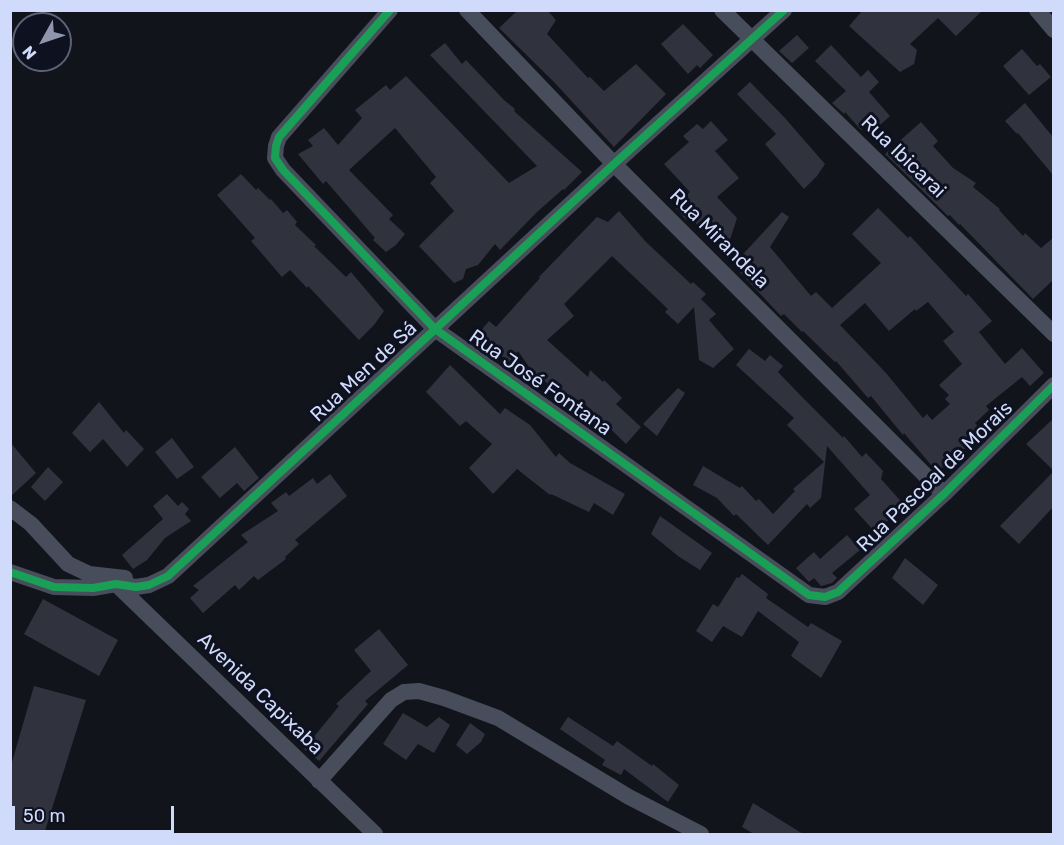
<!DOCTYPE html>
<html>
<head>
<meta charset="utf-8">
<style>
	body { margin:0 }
	#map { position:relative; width:1064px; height:845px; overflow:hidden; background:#12141b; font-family:Rubik,sans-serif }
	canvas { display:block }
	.frame { position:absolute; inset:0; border:12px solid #d0dafb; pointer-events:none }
	.north { position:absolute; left:12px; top:12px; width:60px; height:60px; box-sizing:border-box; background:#0e111f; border:2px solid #5c6177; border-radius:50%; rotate:230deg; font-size:16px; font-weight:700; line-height:24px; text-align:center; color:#d0dafb }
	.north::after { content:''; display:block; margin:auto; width:21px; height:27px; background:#8e95ad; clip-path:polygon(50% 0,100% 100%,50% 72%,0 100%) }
	.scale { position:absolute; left:12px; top:806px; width:162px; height:27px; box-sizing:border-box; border:3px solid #d0dafb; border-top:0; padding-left:8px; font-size:18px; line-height:21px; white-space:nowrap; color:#d0dafb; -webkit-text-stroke:4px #0e111f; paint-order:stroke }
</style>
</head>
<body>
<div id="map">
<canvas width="1064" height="845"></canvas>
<div class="frame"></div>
<div class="north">N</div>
<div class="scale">50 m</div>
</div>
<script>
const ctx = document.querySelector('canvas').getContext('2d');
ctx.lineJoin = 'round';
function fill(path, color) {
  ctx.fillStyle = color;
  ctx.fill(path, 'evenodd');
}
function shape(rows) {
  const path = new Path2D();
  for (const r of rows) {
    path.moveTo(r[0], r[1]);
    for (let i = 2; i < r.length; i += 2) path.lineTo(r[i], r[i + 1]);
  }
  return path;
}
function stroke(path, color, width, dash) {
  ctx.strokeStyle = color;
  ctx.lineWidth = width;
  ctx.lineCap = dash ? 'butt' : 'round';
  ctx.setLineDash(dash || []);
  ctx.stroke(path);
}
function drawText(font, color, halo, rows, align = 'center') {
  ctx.font = font + ' Rubik,sans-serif';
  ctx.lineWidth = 6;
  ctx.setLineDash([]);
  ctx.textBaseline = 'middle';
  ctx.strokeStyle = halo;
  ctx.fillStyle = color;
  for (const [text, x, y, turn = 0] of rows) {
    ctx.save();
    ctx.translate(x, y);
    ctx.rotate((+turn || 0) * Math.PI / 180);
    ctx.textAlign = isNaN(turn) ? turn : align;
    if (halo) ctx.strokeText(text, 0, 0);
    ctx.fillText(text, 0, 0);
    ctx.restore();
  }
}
fill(shape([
	[518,10,547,10,556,20,547,34,588,78,590,77,604,91,636,64,666,94,614,147,554,82,499,28],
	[863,10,983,10,956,36,938,18,910,44,917,50,914,64,900,72,849,26],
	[683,24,713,55,700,68,697,65,688,74,661,44],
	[797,35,809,48,792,63,779,51],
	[445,43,462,64,466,60,504,100,515,109,514,111,582,172,564,190,563,189,536,213,500,250,495,244,478,265,466,269,463,279,454,283,419,246,454,211,430,183,436,177,395,128,349,170,393,215,389,219,405,234,396,245,386,252,373,240,375,238,326,181,323,184,298,154,313,146,308,140,324,128,338,145,362,118,355,110,386,85,390,90,406,76,509,183,537,166,430,55],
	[831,45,861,77,868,70,879,82,869,92,890,116,880,125,874,119,861,130,845,112,844,114,832,103,846,91,815,61],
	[1022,49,1037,66,1040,64,1051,77,1029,95,1003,66],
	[750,82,784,117,825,164,817,176,804,189,765,144,776,134,737,94],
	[1025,103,1053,137,1053,175,1018,133,1017,134,1005,121],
	[711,121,728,140,715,151,739,178,717,197,737,218,725,255,690,217,686,220,674,206,690,192,664,164,689,142,683,136,697,124,703,129],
	[921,122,938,141,933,146,953,168,976,183,973,187,1000,209,999,210,1023,236,1025,233,1041,248,1053,238,1053,280,1033,299,960,224,959,225,950,215,948,216,885,154],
	[241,174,256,190,258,188,270,200,271,199,283,213,287,210,297,222,295,225,316,245,314,246,346,277,351,272,384,311,374,325,359,340,308,286,307,288,290,270,282,277,251,241,255,238,217,195],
	[878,208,908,238,910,236,966,296,968,294,992,321,979,332,1005,364,1022,348,1044,373,1030,386,1022,377,986,406,989,410,975,423,985,436,970,448,968,446,937,472,904,433,903,435,871,396,868,398,836,361,835,362,803,331,802,332,784,314,781,316,733,265,782,212,789,217,770,247,811,296,816,292,832,308,881,263,852,234],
	[928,302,954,332,943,341,962,364,939,385,949,395,945,399,950,404,932,420,927,414,923,418,886,373,840,325,865,303,889,331,915,309,916,311],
	[619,211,646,242,691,284,693,282,706,294,701,299,716,314,709,320,734,349,713,368,699,360,694,307,678,324,665,312,668,309,612,256,564,304,574,316,547,340,588,377,590,370,603,382,604,380,622,398,616,404,641,427,626,444,585,404,536,377,518,351,509,362,477,335,489,321,496,327,540,278,539,277,597,217,608,222],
	[749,349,765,361,770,355,783,366,778,372,804,399,843,438,844,436,862,457,866,453,883,471,881,479,905,506,875,532,854,509,870,495,827,446,821,498,810,508,807,504,768,545,736,514,734,516,717,498,693,485,703,466,740,488,742,486,756,501,759,499,773,514,795,491,793,489,824,462,787,425,794,418,736,365],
	[450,365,500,414,505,408,530,425,556,457,559,453,570,463,625,494,613,515,594,503,589,512,551,494,550,495,517,469,493,494,469,468,492,444,466,421,460,426,426,392],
	[678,388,685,393,657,436,643,424],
	[99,402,124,433,126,430,144,449,127,467,103,439,90,452,72,433],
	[1053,419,1053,470,1026,444],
	[172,438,194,467,177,479,155,452],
	[10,442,36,473,10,497],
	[235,447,259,478,244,491,237,483,220,498,201,477],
	[48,467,63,482,45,501,31,487],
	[1053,472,1053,507,1019,544,1000,526],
	[330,474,347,496,295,540,299,544,285,557,286,559,258,580,254,576,239,590,235,585,203,613,190,598,199,590,193,586,248,542,241,535,278,511,271,503,286,492,289,496,313,478,317,484],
	[167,494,178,506,182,502,189,509,185,514,191,521,165,538,147,560,133,569,122,555,163,519,153,506],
	[660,516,712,553,700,570,678,556,651,534],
	[847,535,860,550,832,573,837,578,832,583,821,586,814,578,809,582,796,568,814,552,820,559],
	[905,558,938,585,923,605,892,578],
	[742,574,768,594,766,598,808,627,811,623,842,641,821,678,791,656,799,642,758,611,742,637,723,626,712,642,696,631,713,604,718,607,737,577,739,578],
	[43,599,118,640,99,676,24,634],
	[379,629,408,665,365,701,368,704,319,761,304,749,339,706,336,704,371,671,354,650],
	[34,686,86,700,44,834,10,834,10,769],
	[403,713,427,727,439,717,450,725,434,753,418,744,406,760,383,744],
	[568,717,613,746,617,741,652,766,653,764,679,785,668,802,624,769,621,775,602,765,605,760,560,729],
	[470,723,485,734,481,742,467,754,456,745],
	[753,803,803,834,754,834,742,827]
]), '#30333d');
stroke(shape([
	[390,10,279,137,276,146,275,158,283,170,435,329,809,595,825,597,838,592,944,494,1054,385],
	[467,10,614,164,944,494],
	[722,10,1054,334],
	[1037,10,1054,30],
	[10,508,31,524,68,564,89,574,125,578],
	[10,572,54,587,93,588,116,584,136,587,149,585,168,576,614,164,784,10],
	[116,584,375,834],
	[319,781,391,700,404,692,419,691,444,698,498,718,629,797,701,834]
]), '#484d5b', 16);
stroke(shape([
	[390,10,279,137,276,146,275,158,283,170,435,329,809,595,825,597,838,592,944,494,1054,385],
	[10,572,54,587,93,588,116,584,136,587,149,585,168,576,614,164,784,10]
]), '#1a9f57', 8);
drawText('20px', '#d0dafb', '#0e111f', [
	["Rua Ibicarai",903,157,44],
	["Rua Mirandela",719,239,45],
	["Rua Men de Sá",364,372,-43],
	["Rua José Fontana",540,383,35],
	["Rua Pascoal de Morais",935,477,-44],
	["Avenida Capixaba",260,694,44]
]);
</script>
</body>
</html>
